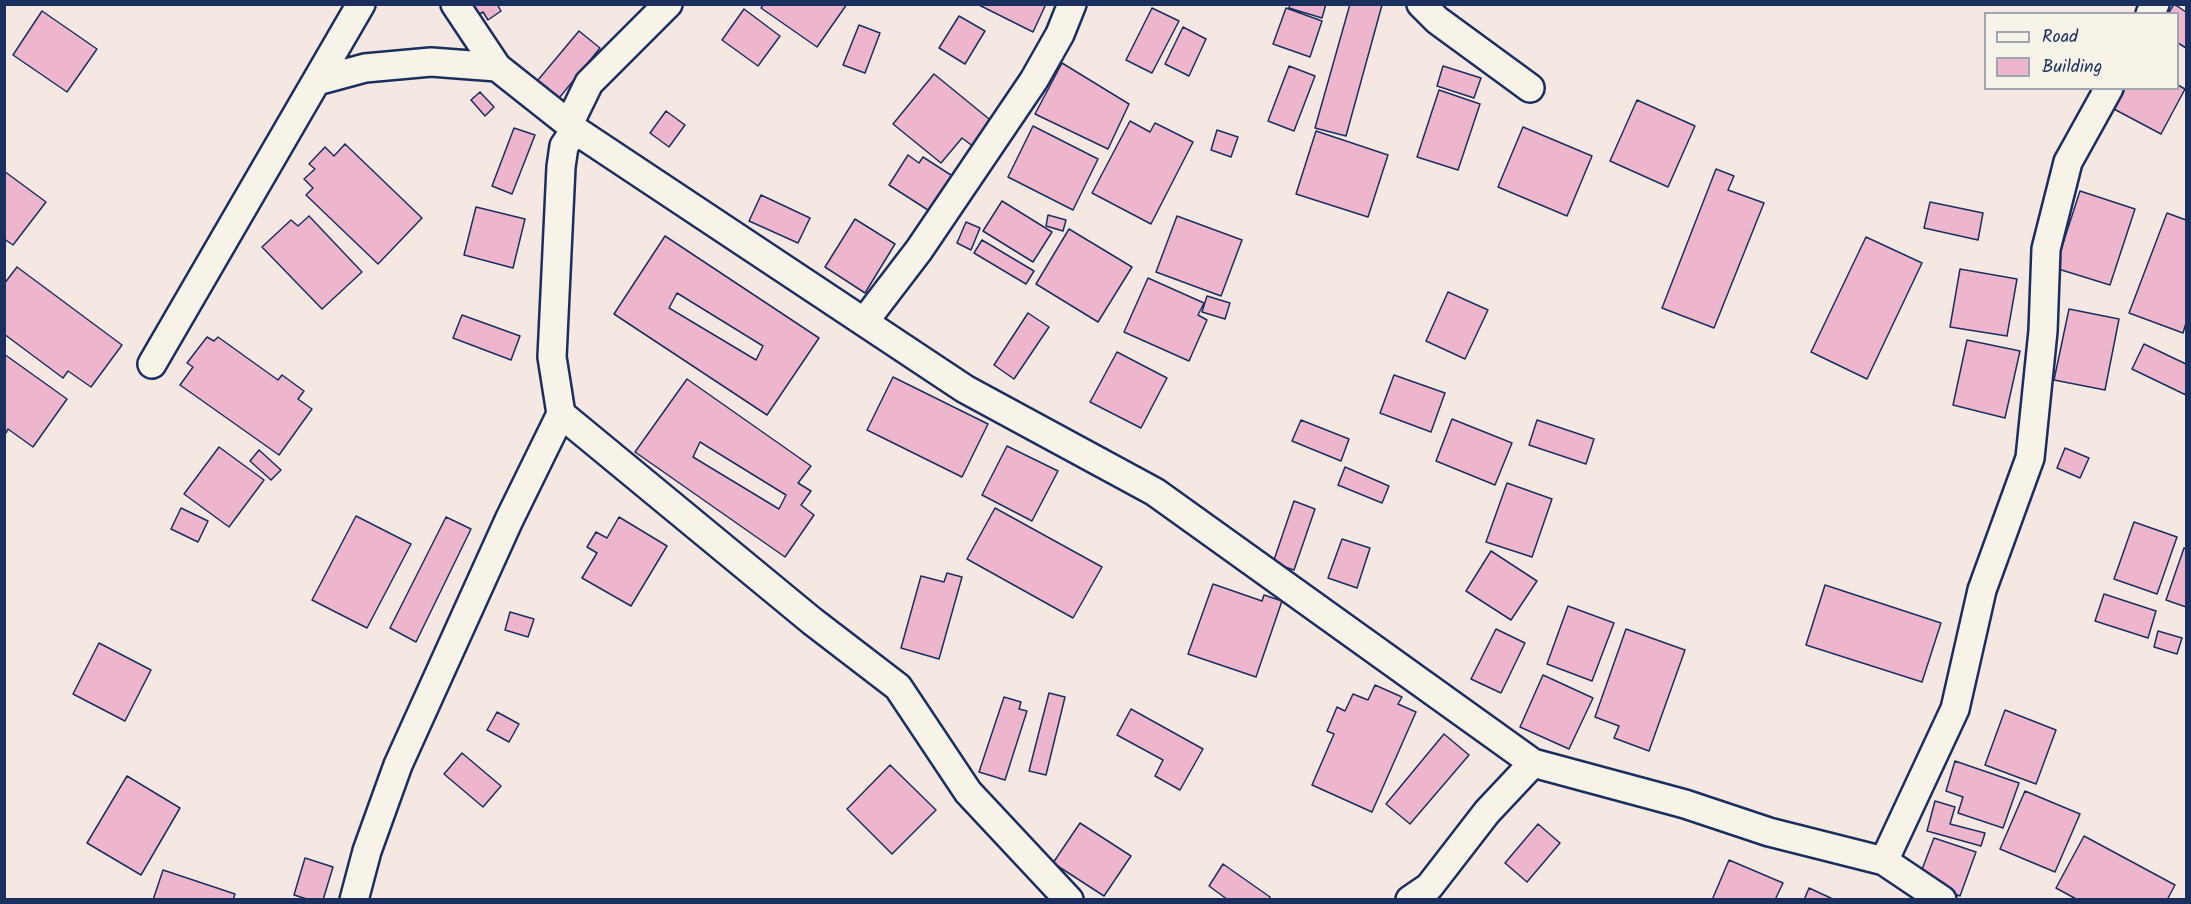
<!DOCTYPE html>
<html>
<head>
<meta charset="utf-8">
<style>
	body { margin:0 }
	#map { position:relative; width:2191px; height:904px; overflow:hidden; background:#f5e7e2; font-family:Kalam,sans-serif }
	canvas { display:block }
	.frame { position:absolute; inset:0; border:6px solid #1b2f5e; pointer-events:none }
	.legend { position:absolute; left:1984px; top:12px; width:195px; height:78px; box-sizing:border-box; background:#f7f3e8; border:2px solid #9fa5b1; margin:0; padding:8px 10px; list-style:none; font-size:18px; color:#1b2f5e }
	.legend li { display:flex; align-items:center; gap:12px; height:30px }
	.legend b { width:30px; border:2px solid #9fa5b1 }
</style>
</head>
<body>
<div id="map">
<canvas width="2191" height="904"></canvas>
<div class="frame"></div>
<ul class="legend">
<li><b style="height:8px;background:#f7f3e8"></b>Road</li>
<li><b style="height:16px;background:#eeb6cc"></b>Building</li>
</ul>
</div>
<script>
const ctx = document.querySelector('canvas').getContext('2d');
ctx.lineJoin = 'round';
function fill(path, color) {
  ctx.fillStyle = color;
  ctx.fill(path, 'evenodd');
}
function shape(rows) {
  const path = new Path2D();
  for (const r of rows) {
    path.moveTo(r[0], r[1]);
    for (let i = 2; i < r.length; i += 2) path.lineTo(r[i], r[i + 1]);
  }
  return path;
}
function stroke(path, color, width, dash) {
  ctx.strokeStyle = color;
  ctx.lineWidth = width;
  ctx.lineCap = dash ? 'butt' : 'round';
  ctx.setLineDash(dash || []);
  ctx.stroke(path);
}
const building = shape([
	[463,4,497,4,501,11,488,20,483,12,472,19,463,4],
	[764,4,847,4,817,47,761,8,764,4],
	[977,4,1046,4,1033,32,977,4],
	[1290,4,1326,4,1322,18,1289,8,1290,4],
	[1350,4,1382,5,1346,136,1315,128,1350,4],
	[2174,4,2186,12,2186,48,2178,43,2178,14,2168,14,2174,4],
	[1152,8,1179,21,1152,73,1126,60,1152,8],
	[1286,8,1322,21,1310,57,1273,44,1286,8],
	[744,9,780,36,758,66,722,40,744,9],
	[42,11,97,49,67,92,13,55,42,11],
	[959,16,985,31,965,64,939,48,959,16],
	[859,25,880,33,865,73,843,65,859,25],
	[1183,27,1206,39,1189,76,1165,64,1183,27],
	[579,31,600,48,555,103,533,86,579,31],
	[1062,63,1129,104,1108,149,1035,114,1062,63],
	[1289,66,1315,76,1294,131,1268,121,1289,66],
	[1443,66,1481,78,1474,98,1437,86,1443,66],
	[934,74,994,123,974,147,962,138,941,163,893,124,934,74],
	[2178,85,2185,89,2161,134,2112,108,2122,88,2178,88,2178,85],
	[1439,90,1480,104,1458,170,1417,157,1439,90],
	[480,92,494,107,485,116,471,100,480,92],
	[1637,100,1695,126,1668,187,1610,161,1637,100],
	[666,111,685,125,669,147,650,133,666,111],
	[1130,121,1150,132,1155,123,1193,142,1151,224,1092,193,1130,121],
	[1033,126,1098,159,1073,210,1008,177,1033,126],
	[1523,127,1592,156,1567,216,1498,187,1523,127],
	[514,128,535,135,512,194,492,186,514,128],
	[1217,130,1238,137,1231,157,1211,150,1217,130],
	[1316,131,1388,155,1368,217,1296,194,1316,131],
	[345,144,422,218,378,264,306,195,313,188,304,179,315,169,309,164,325,147,334,156,345,144],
	[908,155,919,163,923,157,954,177,931,212,889,185,908,155],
	[1716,169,1734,176,1728,190,1764,203,1714,328,1662,308,1716,169],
	[4,171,46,202,13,245,4,239,4,171],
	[2080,191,2135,209,2110,285,2055,268,2080,191],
	[761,195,810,218,798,243,749,221,761,195],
	[1002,201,1052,232,1033,262,983,231,1002,201],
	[1930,202,1983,213,1978,240,1924,228,1930,202],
	[476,207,525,219,513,268,464,255,476,207],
	[2167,213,2186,220,2186,323,2183,333,2129,313,2167,213],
	[1048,215,1066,220,1063,231,1046,226,1048,215],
	[309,216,362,272,322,309,262,247,291,220,298,226,309,216],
	[1177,216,1242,240,1221,296,1156,272,1177,216],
	[855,219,895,244,865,293,825,267,855,219],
	[966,222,980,228,971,250,957,243,966,222],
	[1069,229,1132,267,1098,322,1036,284,1069,229],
	[665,236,819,338,767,415,614,314,665,236],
	[677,293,763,346,756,360,669,308,677,293],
	[1866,237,1922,263,1867,379,1811,352,1866,237],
	[982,240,1034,271,1026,284,974,253,982,240],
	[17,267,122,345,91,387,68,371,63,378,4,334,4,284,17,267],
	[1960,269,2017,279,2007,336,1950,327,1960,269],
	[1148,278,1204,303,1198,315,1207,320,1189,361,1124,332,1148,278],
	[1448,292,1488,310,1465,359,1426,341,1448,292],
	[1207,296,1230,303,1225,319,1202,312,1207,296],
	[2069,309,2119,319,2105,390,2054,380,2069,309],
	[1028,313,1049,327,1014,379,994,365,1028,313],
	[462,315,520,336,511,360,453,338,462,315],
	[207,337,214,341,218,337,278,380,282,375,304,391,298,399,312,409,279,455,180,385,193,367,187,363,207,337],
	[1967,340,2020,351,2005,418,1953,405,1967,340],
	[2144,344,2186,364,2186,395,2132,369,2144,344],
	[1117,352,1167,378,1141,428,1090,402,1117,352],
	[4,354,67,399,33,447,8,429,6,433,4,432,4,354],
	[1394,375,1445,393,1431,432,1380,413,1394,375],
	[893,377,988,424,962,477,867,430,893,377],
	[687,379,811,466,798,483,811,491,801,505,814,515,785,557,635,452,687,379],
	[700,442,786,495,779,509,693,457,700,442],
	[1452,419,1512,443,1495,485,1436,461,1452,419],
	[1301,420,1349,439,1341,461,1292,441,1301,420],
	[1537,420,1594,439,1586,464,1529,445,1537,420],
	[1007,446,1058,471,1032,521,982,495,1007,446],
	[219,447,264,480,229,527,184,494,219,447],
	[2065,448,2089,458,2080,478,2057,468,2065,448],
	[259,450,281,470,271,480,250,461,259,450],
	[1345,467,1389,486,1382,503,1338,485,1345,467],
	[1507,483,1552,499,1532,557,1486,542,1507,483],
	[1294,501,1315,509,1294,570,1273,563,1294,501],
	[181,508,208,521,198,542,171,529,181,508],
	[995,508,1102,567,1073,618,967,559,995,508],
	[356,516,411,544,367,628,312,600,356,516],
	[446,517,471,529,416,642,390,628,446,517],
	[619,517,667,546,631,606,582,578,597,553,587,547,596,532,607,538,619,517],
	[2134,522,2177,537,2157,594,2114,579,2134,522],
	[1342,539,1370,548,1357,588,1328,578,1342,539],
	[2184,548,2186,549,2186,607,2166,600,2184,548],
	[1491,551,1537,581,1511,620,1466,591,1491,551],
	[947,573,962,577,939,659,901,648,921,576,944,582,947,573],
	[1213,584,1262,601,1264,595,1282,601,1256,677,1188,654,1213,584],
	[1825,585,1941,623,1922,682,1806,645,1825,585],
	[2104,594,2156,611,2148,638,2095,621,2104,594],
	[1568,606,1614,623,1592,681,1547,664,1568,606],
	[510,612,534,619,528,637,505,630,510,612],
	[1496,629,1525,643,1501,693,1471,679,1496,629],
	[1626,629,1685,650,1649,751,1614,738,1619,726,1595,717,1626,629],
	[2158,631,2182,638,2177,654,2154,647,2158,631],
	[99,643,151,670,125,721,73,694,99,643],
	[1543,675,1593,698,1569,749,1520,727,1543,675],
	[1375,685,1402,697,1398,704,1416,712,1372,812,1312,785,1334,734,1327,731,1337,707,1345,711,1353,694,1368,700,1375,685],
	[1049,693,1065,697,1046,775,1029,771,1049,693],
	[1004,697,1021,702,1019,709,1027,711,1005,780,979,772,1004,697],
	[1131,709,1203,749,1180,790,1155,776,1163,760,1117,735,1131,709],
	[2005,710,2056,730,2036,784,1985,765,2005,710],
	[497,712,519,724,509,742,487,730,497,712],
	[1444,734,1469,755,1410,824,1386,804,1444,734],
	[462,753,501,786,483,807,444,774,462,753],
	[1955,761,2019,783,2003,828,1958,813,1963,797,1946,791,1955,761],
	[890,765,936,810,892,854,847,809,890,765],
	[127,776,180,808,141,875,87,843,127,776],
	[2025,791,2080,814,2055,872,2000,849,2025,791],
	[1935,801,1955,807,1950,824,1985,833,1981,846,1927,831,1935,801],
	[1080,823,1131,856,1104,896,1053,863,1080,823],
	[1538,824,1560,843,1527,882,1505,863,1538,824],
	[2084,836,2175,885,2167,900,2078,900,2056,888,2084,836],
	[1934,838,1976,852,1960,896,1918,880,1934,838],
	[305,858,333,867,323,900,310,900,294,895,305,858],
	[1729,860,1783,883,1775,900,1712,900,1729,860],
	[1223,864,1270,897,1269,900,1228,900,1209,886,1223,864],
	[163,870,235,894,233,900,153,900,163,870],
	[1809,888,1835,900,1804,900,1809,888]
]);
fill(building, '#eeb6cc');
stroke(building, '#1b2f5e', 1.5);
const street = shape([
	[455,4,497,67,569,124],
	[1421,4,1437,20,1530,88],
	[2150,14,2155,4],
	[317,81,365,68,431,62,497,67],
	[575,130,965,389,1155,492,1533,763,1685,804,1769,832,1884,861,1942,900],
	[864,322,919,250,1034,80,1060,34,1072,4],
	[152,364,361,4],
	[561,414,812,621,898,687,968,792,1069,900],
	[1884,861,1955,709,1982,590,2030,458,2043,331,2046,249,2068,162,2109,88],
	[354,900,367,851,398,765,509,520,561,414,552,357,561,167,564,146,575,130,569,124,589,83,668,4],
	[1410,900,1429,887,1487,812,1533,763]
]);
stroke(street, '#1b2f5e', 32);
stroke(street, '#f7f3e8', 27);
</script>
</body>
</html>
